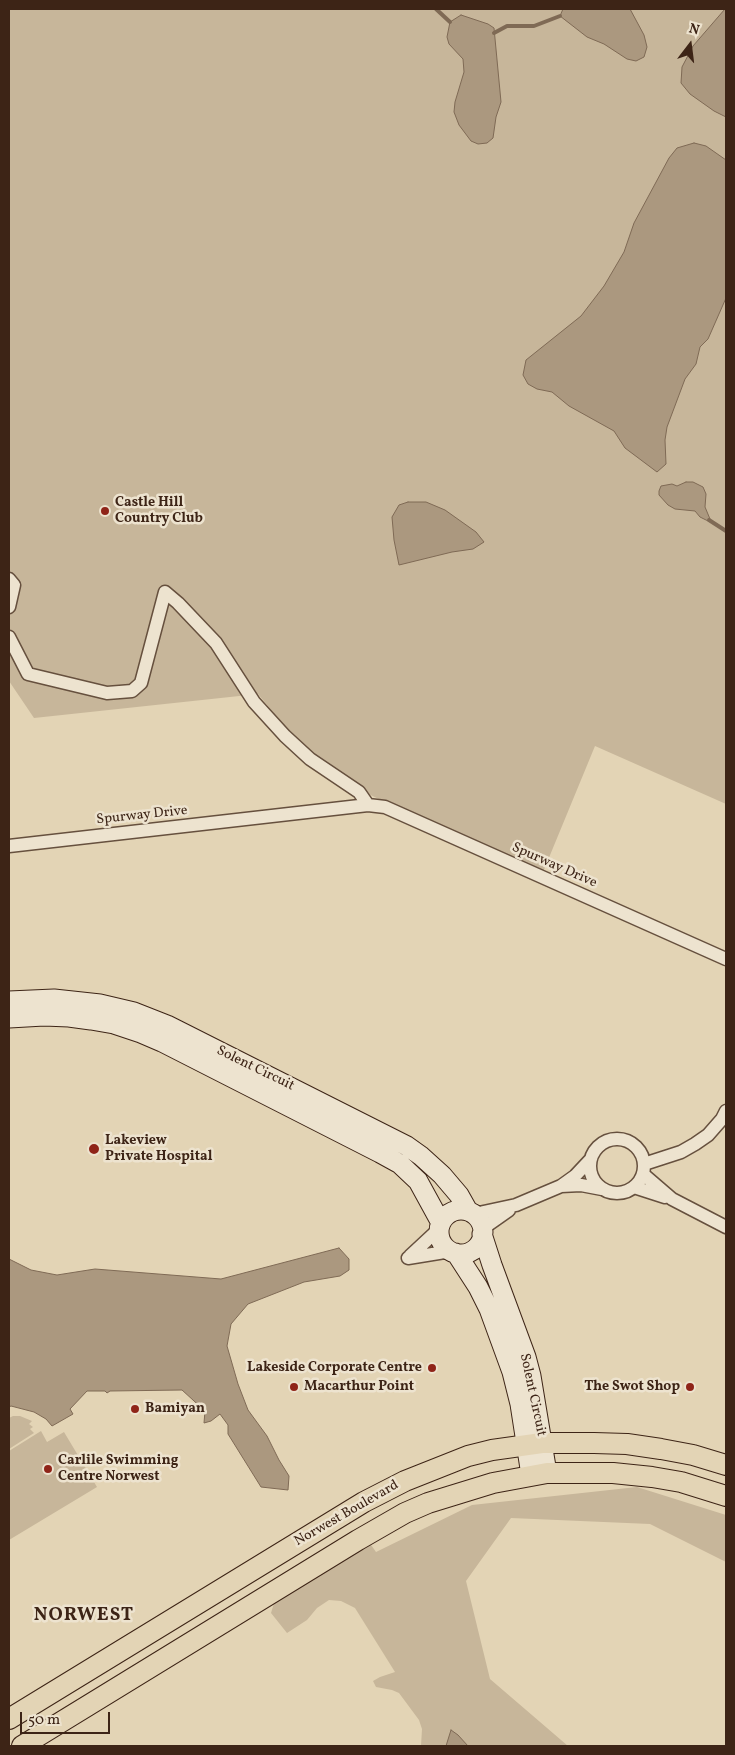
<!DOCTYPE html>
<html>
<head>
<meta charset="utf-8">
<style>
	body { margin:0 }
	#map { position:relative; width:735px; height:1755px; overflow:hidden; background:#e3d4b5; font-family:Vollkorn,serif }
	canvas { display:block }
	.frame { position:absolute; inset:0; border:10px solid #3d2416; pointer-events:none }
	.north { position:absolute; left:665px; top:20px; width:50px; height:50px; -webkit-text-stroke:4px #ede3cf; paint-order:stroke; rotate:15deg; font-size:14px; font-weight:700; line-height:20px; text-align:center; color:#3d2416 }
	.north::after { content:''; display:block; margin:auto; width:18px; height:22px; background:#3d2416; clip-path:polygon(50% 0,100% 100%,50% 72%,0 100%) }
	.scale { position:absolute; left:20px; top:1712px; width:90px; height:22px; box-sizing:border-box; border:2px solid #3d2416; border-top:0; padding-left:6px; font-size:15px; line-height:18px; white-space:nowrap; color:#3d2416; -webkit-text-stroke:4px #ede3cf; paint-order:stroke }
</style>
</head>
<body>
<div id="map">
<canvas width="735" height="1755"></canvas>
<div class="frame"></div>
<div class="north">N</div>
<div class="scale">50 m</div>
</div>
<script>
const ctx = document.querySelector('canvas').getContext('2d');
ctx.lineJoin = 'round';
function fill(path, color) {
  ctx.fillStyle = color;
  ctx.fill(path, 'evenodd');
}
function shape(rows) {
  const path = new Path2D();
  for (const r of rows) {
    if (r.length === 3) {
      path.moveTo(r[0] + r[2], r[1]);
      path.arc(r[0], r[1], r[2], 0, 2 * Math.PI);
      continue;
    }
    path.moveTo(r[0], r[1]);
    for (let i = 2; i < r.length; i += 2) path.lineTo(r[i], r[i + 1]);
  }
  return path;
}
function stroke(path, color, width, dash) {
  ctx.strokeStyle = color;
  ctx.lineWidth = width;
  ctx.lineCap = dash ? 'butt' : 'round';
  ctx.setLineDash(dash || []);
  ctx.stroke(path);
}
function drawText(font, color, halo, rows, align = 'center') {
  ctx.font = font + ' Vollkorn,serif';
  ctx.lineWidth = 5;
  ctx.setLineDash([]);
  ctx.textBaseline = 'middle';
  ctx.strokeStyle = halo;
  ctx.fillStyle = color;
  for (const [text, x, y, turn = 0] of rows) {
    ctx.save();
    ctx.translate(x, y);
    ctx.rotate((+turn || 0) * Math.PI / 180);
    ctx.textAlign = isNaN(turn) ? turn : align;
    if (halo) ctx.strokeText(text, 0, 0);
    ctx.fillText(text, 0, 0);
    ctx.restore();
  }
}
fill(shape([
	[9,9,726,9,726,804,595,746,541,877,358,789,309,756,258,694,34,718,9,681],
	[13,1416,20,1416,32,1421,29,1424,33,1427,30,1429,34,1433,9,1449,9,1418],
	[41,1431,47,1442,64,1432,97,1487,9,1540,9,1451],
	[637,1487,726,1515,726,1562,650,1524,511,1518,466,1581,490,1679,568,1746,421,1746,422,1729,419,1720,399,1693,392,1690,376,1687,373,1681,380,1677,395,1672,355,1608,341,1601,329,1600,317,1608,307,1620,287,1633,271,1613,275,1600,369,1542,376,1552,472,1505]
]), '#c7b69a');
const water = shape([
	[563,9,630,9,644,35,647,47,644,57,636,61,627,59,604,44,587,37,560,16,563,9],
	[725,9,726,9,726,117,714,111,690,94,681,83,682,67,693,46,725,9],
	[461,15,488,24,494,28,501,102,496,117,493,138,487,143,478,144,471,141,459,125,454,112,455,102,464,72,463,59,449,44,447,37,450,22,461,15],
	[694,143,706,146,726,160,726,298,708,339,700,347,696,364,685,379,667,427,665,440,666,464,657,472,625,448,614,431,569,406,552,392,537,389,528,384,523,375,526,360,581,316,604,286,624,252,634,223,669,158,677,148,694,143],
	[686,482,693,482,703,487,706,494,705,507,710,519,708,521,700,517,695,511,675,509,668,505,659,495,659,491,661,486,672,484,677,486,686,482],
	[408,502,426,502,445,510,476,532,484,542,473,549,452,552,399,565,394,540,392,517,399,505,408,502],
	[339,1248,349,1259,349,1270,340,1276,304,1282,248,1304,231,1324,227,1346,238,1384,248,1410,267,1436,279,1460,289,1476,288,1490,261,1487,228,1434,228,1425,220,1414,211,1421,204,1423,205,1411,182,1390,110,1391,107,1393,105,1391,87,1391,70,1409,73,1414,52,1426,46,1419,34,1412,11,1406,9,1407,9,1259,31,1270,57,1275,95,1269,221,1279,339,1248],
	[451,1730,458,1735,468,1746,446,1746,451,1730]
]);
fill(water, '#ab987f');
stroke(water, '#7f6a55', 1);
stroke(shape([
	[436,9,450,22],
	[494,33,507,26,534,26,560,16],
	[709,520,726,531]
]), '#7f6a55', 4);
const street = shape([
	[9,579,14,585,9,607],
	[9,637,28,674,107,693,132,691,141,683,165,592,178,603,216,643,254,702,285,736,310,759,359,792,368,805],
	[9,846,368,805,385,807,726,959],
	[617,1166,27],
	[644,1164,681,1152,695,1144,708,1135,722,1119,726,1111],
	[643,1174,672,1199,726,1227],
	[561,1186,581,1185,602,1189],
	[634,1187,665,1197],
	[474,1214,516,1205,561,1186,575,1176,590,1160],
	[482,1229,509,1210],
	[410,1256,439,1229],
	[408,1258,451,1251]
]);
const secondary = shape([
	[9,1001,54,999,100,1004,134,1012,167,1025,407,1146,421,1156,442,1175,459,1195,468,1211],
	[9,1018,44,1016,69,1017,91,1020,114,1024,141,1033,162,1042,380,1153,400,1164,418,1181,441,1223],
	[461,1232,22],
	[482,1234,492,1265,526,1357,531,1376,547,1473],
	[456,1253,478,1287,489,1309,512,1372,520,1404,531,1475]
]);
const primary = shape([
	[9,1719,364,1502,405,1481,468,1456,492,1450,542,1443,594,1443,627,1444,661,1449,693,1455,726,1465],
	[22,1746,358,1540,405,1513,428,1503,493,1483,547,1473,613,1473,652,1477,681,1482,726,1496]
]);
stroke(street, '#66503e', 15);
stroke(secondary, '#3d2416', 21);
stroke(primary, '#3d2416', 22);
stroke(street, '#ede3cf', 12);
stroke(secondary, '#ede3cf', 19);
stroke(primary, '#e3d4b5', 20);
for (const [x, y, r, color] of [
	[105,511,5,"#8f2418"],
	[94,1149,6,"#8f2418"],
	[432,1368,5,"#8f2418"],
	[294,1387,5,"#8f2418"],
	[690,1387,5,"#8f2418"],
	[135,1409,5,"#8f2418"],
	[48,1469,5,"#8f2418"]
]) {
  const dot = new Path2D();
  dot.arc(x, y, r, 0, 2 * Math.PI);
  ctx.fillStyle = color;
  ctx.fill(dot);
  stroke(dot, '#ede3cf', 2);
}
drawText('bold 14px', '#3d2416', '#ede3cf', [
	["Castle Hill",115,503],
	["Country Club",115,519],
	["Lakeview",105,1141],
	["Private Hospital",105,1157],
	["Lakeside Corporate Centre",422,1368,"right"],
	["Macarthur Point",304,1387],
	["The Swot Shop",680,1387,"right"],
	["Bamiyan",145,1409],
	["Carlile Swimming",58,1461],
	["Centre Norwest",58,1477]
], 'left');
drawText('14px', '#3d2416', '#ede3cf', [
	["Spurway Drive",142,816,-6],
	["Spurway Drive",554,866,24],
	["Solent Circuit",255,1069,26],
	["Solent Circuit",532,1395,78],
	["Norwest Boulevard",347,1514,-30]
]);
ctx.letterSpacing = '1px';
drawText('bold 19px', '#3d2416', '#ede3cf', [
	["NORWEST",84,1617]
]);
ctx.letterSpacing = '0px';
</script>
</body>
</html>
